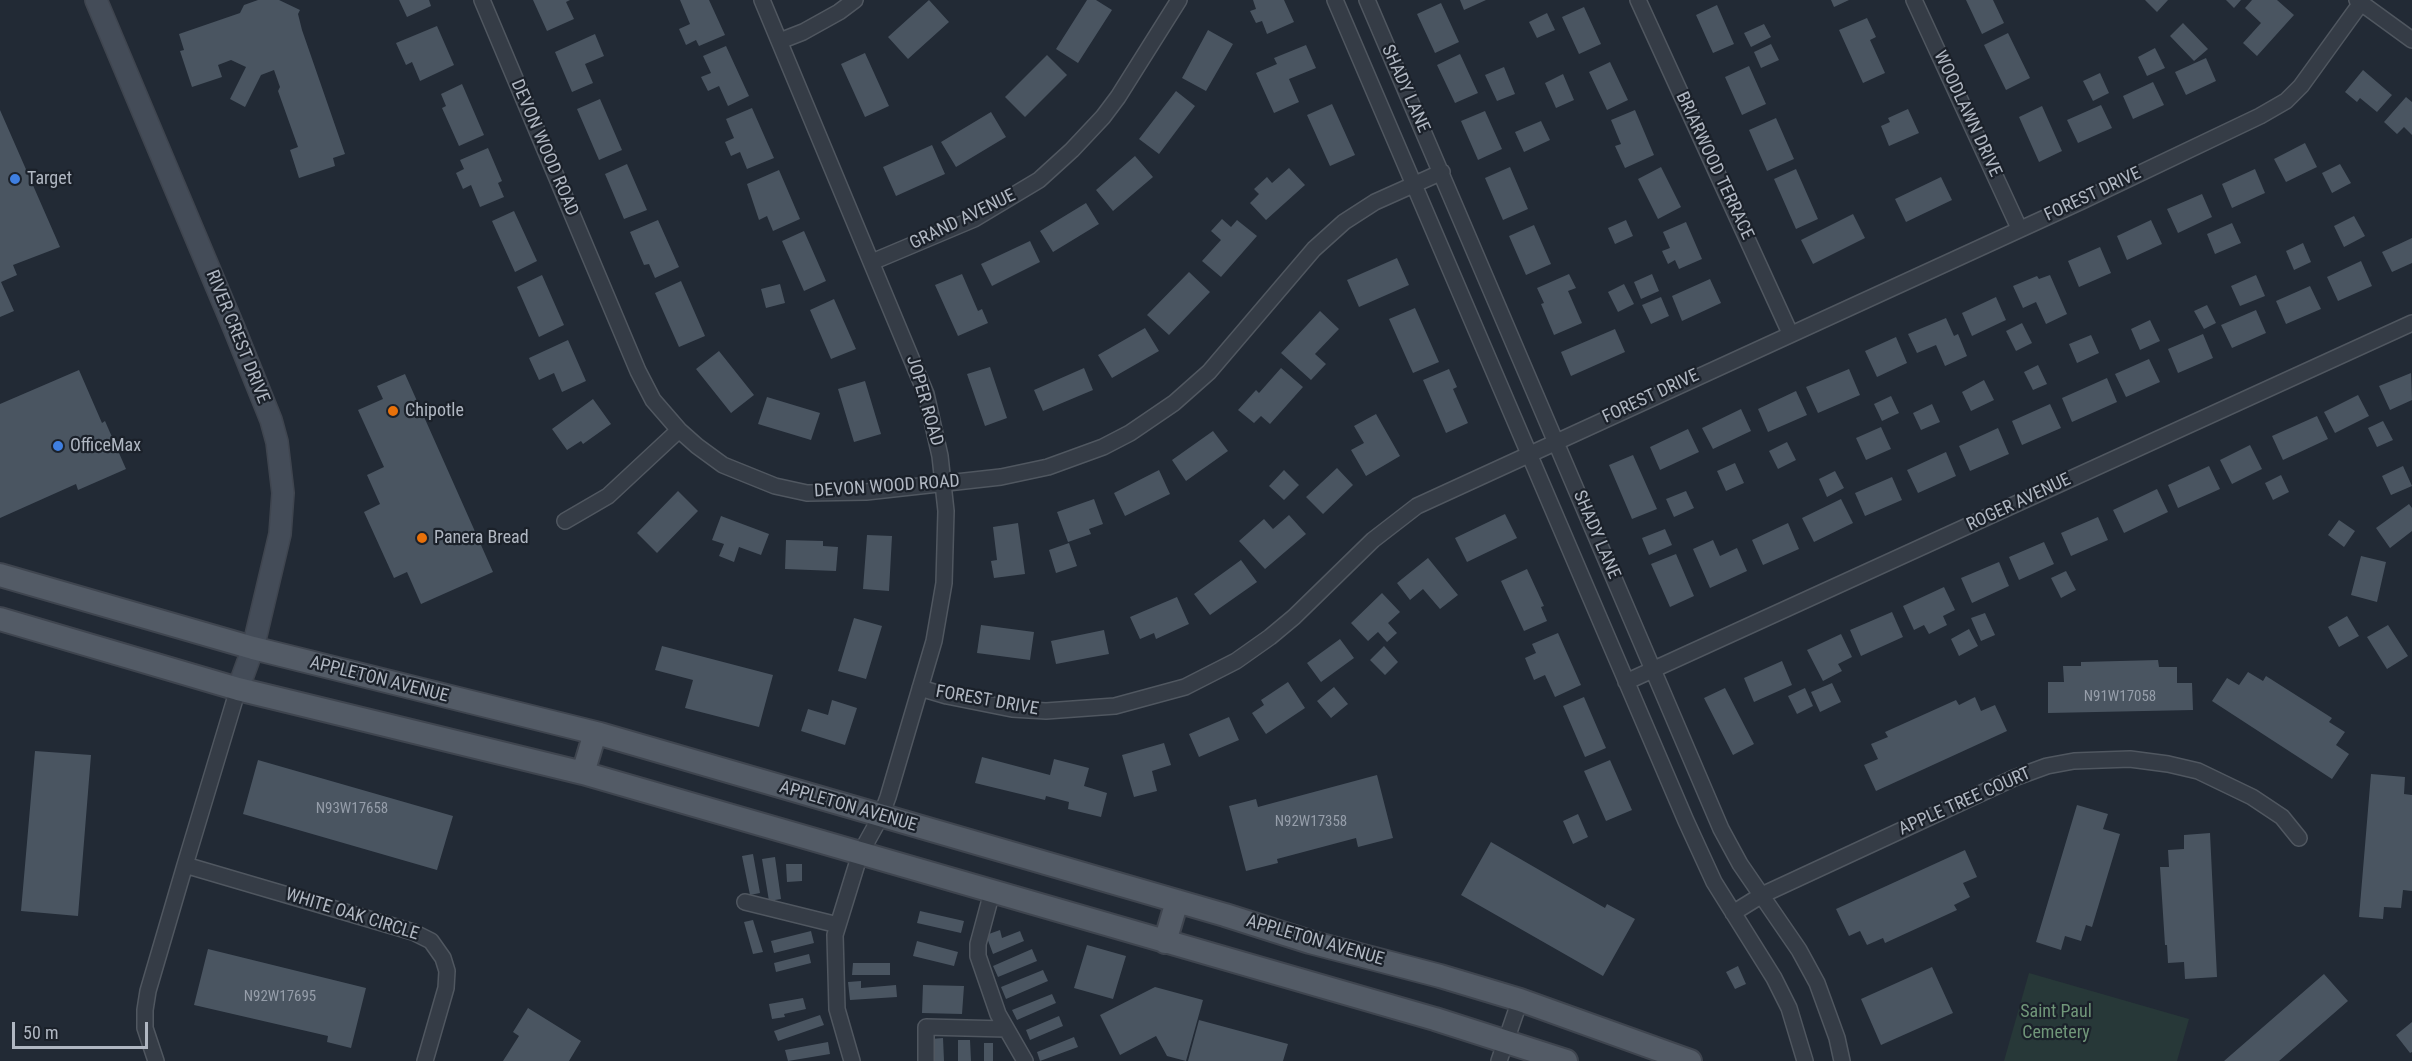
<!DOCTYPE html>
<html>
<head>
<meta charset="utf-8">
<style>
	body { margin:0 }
	#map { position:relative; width:2412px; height:1061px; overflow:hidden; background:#222a35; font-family:"Roboto Condensed",sans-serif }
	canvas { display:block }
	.scale { position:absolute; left:12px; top:1022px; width:136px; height:27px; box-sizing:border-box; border:3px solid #b0b7c2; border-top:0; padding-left:8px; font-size:18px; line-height:21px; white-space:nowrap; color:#b0b7c2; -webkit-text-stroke:4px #1b212a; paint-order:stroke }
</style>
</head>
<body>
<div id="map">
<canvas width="2412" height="1061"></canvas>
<div class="scale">50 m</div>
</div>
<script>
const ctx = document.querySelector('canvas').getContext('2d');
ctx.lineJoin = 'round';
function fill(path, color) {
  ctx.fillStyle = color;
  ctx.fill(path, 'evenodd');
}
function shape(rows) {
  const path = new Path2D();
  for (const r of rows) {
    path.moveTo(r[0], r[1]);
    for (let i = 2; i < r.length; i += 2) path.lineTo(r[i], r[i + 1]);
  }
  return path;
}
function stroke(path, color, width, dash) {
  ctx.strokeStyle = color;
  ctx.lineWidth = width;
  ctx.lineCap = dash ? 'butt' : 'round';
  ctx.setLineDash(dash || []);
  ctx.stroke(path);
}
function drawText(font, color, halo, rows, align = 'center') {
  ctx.font = font + ' "Roboto Condensed",sans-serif';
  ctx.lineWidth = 4.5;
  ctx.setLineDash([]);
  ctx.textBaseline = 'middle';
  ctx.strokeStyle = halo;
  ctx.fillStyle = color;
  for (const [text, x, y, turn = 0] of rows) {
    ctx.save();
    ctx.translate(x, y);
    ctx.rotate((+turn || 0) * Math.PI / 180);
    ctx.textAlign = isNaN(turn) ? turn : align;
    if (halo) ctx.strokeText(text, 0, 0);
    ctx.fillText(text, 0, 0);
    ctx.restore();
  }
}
fill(shape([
	[2029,973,2189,1019,2177,1061,2004,1061]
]), '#273838');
fill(shape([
	[258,0,279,0,300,10,298,14,302,30,345,154,333,158,335,166,299,178,290,150,298,147,278,91,280,87,274,70,261,75,245,107,230,99,246,67,231,60,218,65,222,77,192,87,180,51,184,50,179,34,240,13,244,5],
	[399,0,429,0,431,6,407,17],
	[533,0,570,0,566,2,574,19,547,31],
	[680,0,709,0,725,35,699,46,696,40,686,45,679,29,690,24],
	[929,0,949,22,908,59,888,37],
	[1087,0,1096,0,1112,10,1078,63,1056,49],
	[1253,0,1284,0,1294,22,1267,34,1262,21,1256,23,1250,11,1256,9],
	[1460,0,1486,0,1464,10],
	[1831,0,1849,0,1834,7],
	[1966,0,1993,0,2004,23,1982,34],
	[2145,0,2168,0,2157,12],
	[2226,0,2241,0,2234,8],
	[2252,0,2277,0,2294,15,2257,56,2243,43,2261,23,2245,8],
	[1441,3,1459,42,1435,53,1417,14],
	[1717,5,1734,44,1713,53,1696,15],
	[1584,7,1601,44,1579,54,1562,17],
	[1547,13,1555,30,1537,38,1529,22],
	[1867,18,1876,37,1870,40,1885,73,1863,83,1839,30],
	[2183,23,2208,49,2194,61,2170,36],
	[1764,24,1771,37,1751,47,1744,33],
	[437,26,454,65,420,81,412,62,406,65,396,43],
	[1208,30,1233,44,1206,91,1182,78],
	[2008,33,2030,78,2006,90,1984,45],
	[595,34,604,56,585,64,593,83,572,92,555,52],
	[1771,44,1779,60,1761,68,1754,52],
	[1306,45,1316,68,1289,79,1299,102,1274,113,1256,73,1277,64,1274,58],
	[726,46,749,96,728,106,719,86,708,91,701,77,711,73,703,56],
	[2155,48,2165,68,2147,76,2138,57],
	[865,53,889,106,865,117,841,64],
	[1460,54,1478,93,1455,103,1437,65],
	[1047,55,1067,75,1025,117,1005,97],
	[2206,58,2216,81,2186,95,2175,72],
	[1610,62,1628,100,1607,110,1589,72],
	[1749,66,1766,104,1742,115,1725,77],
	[1504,67,1515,94,1497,101,1485,75],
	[2363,70,2392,95,2377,112,2360,98,2357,102,2345,92],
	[2100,73,2109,93,2093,101,2083,81],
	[1563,74,1574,100,1556,108,1545,83],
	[2153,82,2164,105,2133,119,2123,96],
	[462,84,484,135,459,146,442,108,446,106,441,94],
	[1176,91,1195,106,1159,154,1139,139],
	[2406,97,2412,102,2412,135,2404,127,2397,134,2384,122],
	[600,99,622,150,599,160,577,109],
	[1332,104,1355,155,1330,166,1307,115],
	[2101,105,2112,128,2078,143,2067,120],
	[2042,106,2062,151,2039,162,2019,117],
	[752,108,774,158,747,169,740,152,731,156,725,142,734,138,726,119],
	[1908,109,1919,133,1889,146,1881,126,1890,122,1888,118],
	[0,110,60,247,13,265,17,275,1,282,14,311,0,317],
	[1635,110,1654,155,1625,168,1615,146,1621,144,1611,120],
	[1485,111,1502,149,1478,160,1461,121],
	[991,112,1006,137,956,167,941,142],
	[1776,118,1794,159,1767,171,1749,130],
	[1541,121,1550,140,1524,152,1515,132],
	[2305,143,2317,167,2286,182,2274,159],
	[932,145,945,174,896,196,883,167],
	[488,148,502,181,498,183,504,197,480,207,471,185,463,189,456,173,464,169,460,160],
	[1135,156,1153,177,1113,211,1096,190],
	[627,164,647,210,624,219,605,174],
	[2340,164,2351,183,2332,193,2322,173],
	[1510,167,1528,209,1503,220,1485,178],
	[1661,167,1681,207,1658,219,1638,179],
	[1289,168,1305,185,1266,220,1250,203,1259,194,1254,189,1267,177,1272,183],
	[1796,169,1818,219,1796,229,1774,179],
	[2255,169,2265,193,2232,208,2222,184],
	[779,170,800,219,773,231,767,216,759,220,747,184],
	[1941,177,1952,200,1906,222,1895,199],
	[2202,194,2212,217,2178,233,2167,209],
	[1086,203,1099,224,1053,252,1040,231],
	[514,211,537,261,515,272,492,221],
	[1853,214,1865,238,1813,264,1801,240],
	[2354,216,2365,236,2344,247,2334,226],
	[1222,219,1231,227,1237,220,1257,236,1221,277,1202,261,1221,240,1211,231],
	[658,220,679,267,655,278,649,264,644,265,630,232],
	[1626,220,1633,236,1615,244,1608,228],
	[2151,220,2162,244,2127,260,2117,236],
	[1686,222,1702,259,1679,269,1675,260,1668,264,1662,251,1670,248,1663,232],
	[2232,223,2241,243,2215,254,2207,234],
	[1534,225,1551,264,1526,275,1509,236],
	[804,231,826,281,804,291,782,241],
	[2412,238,2412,263,2392,272,2382,252],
	[1030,241,1040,262,992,286,981,264],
	[2303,243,2311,262,2294,270,2286,251],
	[2100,247,2111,273,2079,287,2068,261],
	[1397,258,1409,285,1359,307,1347,280],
	[2361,261,2372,286,2338,301,2327,277],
	[1189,272,1210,292,1169,335,1147,315],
	[962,274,978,311,982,309,988,323,958,336,935,285],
	[1569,274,1576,288,1568,291,1582,323,1554,335,1541,304,1544,303,1537,288],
	[1652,274,1659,291,1641,299,1634,282],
	[542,275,564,325,539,337,517,287],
	[2050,275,2067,314,2046,324,2036,302,2023,308,2013,286,2037,276,2039,279],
	[2256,275,2265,296,2240,306,2231,286],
	[1710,279,1721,303,1682,321,1672,296],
	[681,281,705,336,679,347,655,293],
	[780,284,785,303,766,308,761,289],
	[1624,284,1634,304,1618,312,1608,292],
	[2310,286,2321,309,2286,324,2276,301],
	[1661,297,1669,316,1651,324,1642,305],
	[1996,297,2006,320,1972,336,1962,313],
	[834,299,856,349,831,359,810,310],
	[2207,305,2216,323,2204,329,2194,311],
	[1415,308,1439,362,1413,373,1389,319],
	[2256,310,2266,333,2232,348,2221,325],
	[1320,311,1339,329,1315,354,1326,364,1311,380,1281,353],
	[1946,318,1954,336,1958,334,1967,356,1945,366,1936,345,1917,353,1908,334],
	[2150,320,2160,341,2140,350,2131,329],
	[2022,323,2032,343,2016,351,2006,331],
	[1145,328,1159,351,1112,378,1098,355],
	[1615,329,1625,352,1571,376,1561,352],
	[2203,334,2213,358,2178,373,2168,349],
	[2091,335,2099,353,2077,363,2069,344],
	[1896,337,1907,363,1877,377,1865,351],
	[568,340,586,381,562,392,554,373,539,380,529,358],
	[719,351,754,395,731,413,696,369],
	[2149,359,2160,382,2126,397,2115,374],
	[2038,365,2047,384,2033,390,2024,372],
	[990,367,1007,418,985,426,967,374],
	[1084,368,1093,390,1043,411,1034,390],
	[1281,368,1303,387,1270,424,1261,416,1254,423,1238,410,1256,390,1259,393],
	[1449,369,1457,387,1453,389,1468,423,1446,433,1423,380],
	[1849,369,1860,395,1818,413,1806,387],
	[79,370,102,423,105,421,126,469,78,490,76,484,0,518,0,404],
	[2411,373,2412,400,2390,410,2379,386],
	[405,374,493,572,421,604,407,572,394,578,364,512,380,504,367,475,384,467,358,410,383,399,377,386],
	[2107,378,2117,402,2072,422,2062,398],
	[1984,380,1994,400,1971,411,1962,392],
	[865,381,881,434,854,442,838,389],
	[1796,391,1807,415,1768,432,1758,409],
	[2358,395,2369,416,2335,433,2324,412],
	[1891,396,1899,413,1882,421,1874,404],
	[767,397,820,413,811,440,758,424],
	[593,399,611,424,583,444,581,441,567,450,552,429],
	[1932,404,1940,422,1921,430,1913,413],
	[2050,404,2061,428,2022,445,2012,421],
	[1741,409,1751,431,1713,449,1702,428],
	[1376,414,1400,456,1366,476,1351,450,1364,443,1354,426],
	[2317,416,2328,439,2283,460,2272,436],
	[2383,421,2393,440,2377,447,2368,428],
	[1881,427,1891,449,1866,460,1856,438],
	[1998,428,2009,454,1970,471,1959,446],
	[1688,429,1699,452,1660,470,1650,447],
	[1213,431,1228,451,1186,481,1172,460],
	[1787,442,1796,460,1778,469,1769,451],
	[2250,445,2262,469,2232,484,2220,460],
	[1946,452,1956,476,1918,493,1907,470],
	[1633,455,1657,509,1632,519,1609,465],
	[1735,463,1744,483,1726,491,1717,471],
	[2209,466,2220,489,2178,508,2168,485],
	[2403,466,2412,486,2391,495,2382,476],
	[1337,468,1353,485,1323,514,1306,497],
	[1159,470,1170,494,1125,516,1114,493],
	[1284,470,1299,485,1284,500,1269,486],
	[1835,471,1844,488,1827,497,1819,479],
	[2281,475,2289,492,2273,500,2265,483],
	[1892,477,1902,500,1865,516,1855,493],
	[2157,489,2168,512,2124,533,2113,510],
	[678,491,698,511,657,553,637,533],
	[1686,491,1694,508,1674,517,1666,499],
	[1094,499,1103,524,1089,529,1091,534,1068,542,1057,512],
	[1841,499,1853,523,1814,542,1802,518],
	[2409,504,2412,508,2412,531,2390,548,2376,528],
	[1505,514,1517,538,1467,562,1455,538],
	[1289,515,1306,534,1265,569,1239,541,1264,519,1273,529],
	[721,516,769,534,761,555,739,547,734,562,719,556,724,544,712,540],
	[2098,517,2108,540,2071,556,2061,533],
	[2339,520,2355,531,2344,547,2328,535],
	[1018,523,1025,574,994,578,991,561,997,560,993,527],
	[1788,523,1799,549,1763,565,1752,540],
	[1665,529,1672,545,1649,555,1642,538],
	[867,535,892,536,889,591,863,589],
	[786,540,823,541,823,546,838,547,836,571,785,569],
	[1713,540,1720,556,1737,548,1747,571,1710,588,1693,549],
	[2044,542,2054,564,2019,580,2009,557],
	[1069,543,1077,566,1056,573,1049,550],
	[1676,554,1694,596,1670,607,1651,564],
	[2361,556,2386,562,2377,602,2351,595],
	[1428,558,1458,595,1440,609,1423,589,1410,600,1397,583],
	[1241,560,1257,582,1210,615,1194,594],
	[1999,562,2009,586,1972,603,1961,578],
	[1527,569,1544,606,1541,607,1547,621,1524,631,1501,581],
	[2066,571,2076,590,2061,598,2051,578],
	[1944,587,1955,610,1943,616,1947,625,1929,634,1924,625,1914,630,1903,606],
	[1382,593,1400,612,1388,623,1397,633,1387,642,1378,632,1368,641,1351,623],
	[1177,597,1189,624,1156,639,1154,633,1140,639,1130,617],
	[1892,612,1903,637,1861,656,1850,630],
	[1985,613,1995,635,1981,641,1971,618],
	[2347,616,2359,636,2339,647,2328,627],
	[854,618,882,626,866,679,838,671],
	[981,625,1034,632,1030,660,977,653],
	[2388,625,2408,656,2387,669,2367,637],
	[1969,629,1978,646,1959,656,1951,639],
	[1104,630,1109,654,1056,664,1051,641],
	[1558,633,1581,685,1555,697,1545,675,1534,680,1525,658,1536,653,1532,644],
	[1841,634,1852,657,1838,664,1842,671,1823,681,1807,650],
	[1340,639,1354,658,1321,682,1307,663],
	[662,646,773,675,759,727,685,708,693,680,655,670],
	[1384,646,1398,662,1385,675,1370,660],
	[2158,660,2159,667,2177,667,2177,683,2192,683,2193,710,2048,713,2048,682,2064,682,2063,666,2081,666,2081,662],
	[1782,661,1792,685,1754,702,1744,678],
	[2248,672,2263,681,2266,676,2332,718,2329,722,2345,732,2336,745,2349,754,2332,779,2212,701,2227,678,2239,685],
	[1288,682,1305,708,1266,734,1252,713,1264,705,1261,700],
	[1832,683,1841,702,1820,712,1811,692],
	[1334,687,1348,704,1331,718,1317,701],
	[1725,688,1754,744,1733,755,1704,698],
	[1805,688,1813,706,1797,714,1788,696],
	[1584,697,1606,748,1585,757,1563,706],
	[1975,697,1981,711,1995,705,2007,731,1876,791,1864,765,1878,759,1871,744,1888,737,1885,732,1956,700,1959,705],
	[832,700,857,708,845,745,801,731,808,709,828,715],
	[1229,717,1239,740,1199,757,1189,734],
	[1164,743,1171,765,1152,771,1157,791,1134,797,1122,755],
	[35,751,91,755,78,916,21,911],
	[982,757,1050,775,1054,759,1089,768,1084,786,1107,793,1101,817,1068,809,1069,802,1046,796,1045,800,975,783],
	[258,760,453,816,437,870,243,814],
	[1610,760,1632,810,1606,821,1584,771],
	[2371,774,2405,777,2404,794,2412,795,2412,891,2403,890,2401,908,2384,907,2383,919,2359,917],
	[1377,775,1393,838,1358,847,1356,838,1277,859,1278,863,1246,871,1229,806,1256,799,1258,807],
	[2077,805,2108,814,2103,829,2120,834,2092,927,2086,925,2081,941,2065,936,2061,950,2036,942],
	[1578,814,1588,837,1573,844,1563,821],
	[2210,833,2217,977,2185,979,2184,962,2168,963,2167,945,2165,945,2160,867,2169,867,2168,850,2184,849,2184,835],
	[1491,842,1605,908,1607,904,1635,919,1603,976,1461,895],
	[1965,850,1977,877,1963,883,1970,897,1954,905,1957,910,1885,943,1883,938,1867,945,1860,931,1849,936,1836,909],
	[753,854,760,893,750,895,742,856],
	[775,857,781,899,769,901,762,859],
	[786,864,802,864,802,881,787,882],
	[920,911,964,921,961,933,917,923],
	[753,920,763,952,753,954,744,922],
	[1000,930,1002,938,1020,931,1024,941,993,954,986,935],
	[811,931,814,943,774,953,771,941],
	[917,941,958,952,954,966,913,956],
	[1087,945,1126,956,1113,999,1074,988],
	[208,949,366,988,351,1048,327,1042,328,1036,194,1005],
	[1032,949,1037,961,998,977,993,966],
	[809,954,811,963,776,972,774,963],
	[853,963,890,963,890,975,852,975],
	[1738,966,1746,984,1735,989,1726,972],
	[1932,967,1953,1013,1881,1045,1861,999],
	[1043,970,1048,981,1006,999,1001,987],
	[2324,974,2348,1001,2279,1061,2224,1061],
	[861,981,861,988,896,985,897,997,850,1000,848,982],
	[923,985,964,986,962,1014,922,1013],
	[1155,987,1203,1000,1186,1061,1167,1056,1156,1036,1120,1055,1100,1015],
	[1052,994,1056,1003,1017,1020,1012,1010],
	[803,998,806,1009,784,1014,785,1017,772,1019,769,1004],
	[528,1008,581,1041,569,1061,503,1061,519,1036,513,1032],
	[820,1015,824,1025,778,1041,774,1031],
	[1059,1016,1063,1026,1030,1040,1026,1030],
	[1199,1020,1288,1044,1283,1061,1188,1061],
	[2412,1022,2412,1052,2410,1053,2396,1035],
	[1074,1037,1078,1047,1040,1061,1037,1052],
	[943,1038,944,1061,932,1061,931,1039],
	[958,1040,970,1040,971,1061,958,1061],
	[828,1042,830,1054,788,1061,785,1050],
	[984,1043,993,1043,993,1061,984,1061]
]), '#4a5561');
const street = shape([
	[482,0,638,371,653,400,679,430,697,446,723,465,775,486,807,493,866,492,1001,477,1048,467,1103,447,1130,433,1174,403,1209,372,1314,249,1344,222,1375,202,1442,172],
	[762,0,926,394,940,456,946,511,944,583,934,641,888,797,881,816,860,854,835,935,837,1009,852,1061],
	[1335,0,1686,821,1714,882,1774,978,1789,1008,1805,1061],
	[1367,0,1721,829,1740,864,1799,950,1817,983,1837,1038,1842,1061],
	[1638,0,1790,333],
	[1914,0,2019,228],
	[2357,0,2412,40],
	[780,41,803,32,839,12,855,0],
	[872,262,974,219,1039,180,1072,150,1103,117,1118,97,1179,0],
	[565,521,608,496,679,430],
	[1626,682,2412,323],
	[920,688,947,696,1012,709,1046,711,1115,706,1185,687,1236,661,1270,637,1294,617,1373,540,1417,506,2082,201,2260,116,2286,101,2301,86,2361,3],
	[185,865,238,689],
	[992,892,978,944,978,956,998,1014,1025,1061],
	[745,902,838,925],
	[1733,913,1762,895,2014,778,2047,766,2074,761,2130,759,2168,764,2198,771,2252,797,2282,817,2299,838],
	[156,1061,145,1028,145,1010,148,991,185,865,413,932,431,941,443,958,447,971,446,988,425,1061],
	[926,1061,926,1027,1006,1029],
	[1499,1061,1520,1000]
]);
const secondary = shape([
	[96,0,234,328,271,420,277,442,283,493,280,534,253,648,238,689]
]);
const primary = shape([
	[0,575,253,648,600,734,1225,915,1310,942,1440,976,1520,1000,1690,1061],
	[0,619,238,689,583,773,1435,1019,1566,1061],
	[583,773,595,733],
	[1165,942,1177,901]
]);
stroke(street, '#505760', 18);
stroke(secondary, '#3f454f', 24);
stroke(primary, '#3f454f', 26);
stroke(street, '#353c46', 15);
stroke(secondary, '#444c58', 21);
stroke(primary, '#535b66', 22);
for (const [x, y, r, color] of [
	[15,179,6,"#3f7fe0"],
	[393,411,6,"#e8710a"],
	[58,446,6,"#3f7fe0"],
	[422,538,6,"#e8710a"]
]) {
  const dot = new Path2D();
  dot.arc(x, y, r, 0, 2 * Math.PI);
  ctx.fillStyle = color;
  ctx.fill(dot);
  stroke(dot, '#1b212a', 2);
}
drawText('15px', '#969eaa', null, [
	["N91W17058",2120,697],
	["N93W17658",352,809],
	["N92W17358",1311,822],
	["N92W17695",280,997]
]);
drawText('18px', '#b0b7c2', '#1b212a', [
	["SHADY LANE",1405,89,66],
	["WOODLAWN DRIVE",1967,114,65],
	["DEVON WOOD ROAD",544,148,67],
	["BRIARWOOD TERRACE",1714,166,65],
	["FOREST DRIVE",2093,195,-25],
	["GRAND AVENUE",963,220,-26],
	["RIVER CREST DRIVE",237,337,68],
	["FOREST DRIVE",1651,397,-25],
	["JOPER ROAD",924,401,74],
	["DEVON WOOD ROAD",887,487,-4],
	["ROGER AVENUE",2019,503,-25],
	["SHADY LANE",1596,535,67],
	["APPLETON AVENUE",379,680,14],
	["FOREST DRIVE",987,701,10],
	["APPLE TREE COURT",1965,802,-24],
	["APPLETON AVENUE",848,807,16],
	["WHITE OAK CIRCLE",352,915,17],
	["APPLETON AVENUE",1315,941,16]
]);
drawText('18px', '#b0b7c2', '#1b212a', [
	["Target",27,179],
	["Chipotle",405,411],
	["OfficeMax",70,446],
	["Panera Bread",434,538]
], 'left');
drawText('18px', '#709679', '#1b212a', [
	["Saint Paul",2056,1012],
	["Cemetery",2056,1033]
]);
</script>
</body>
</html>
